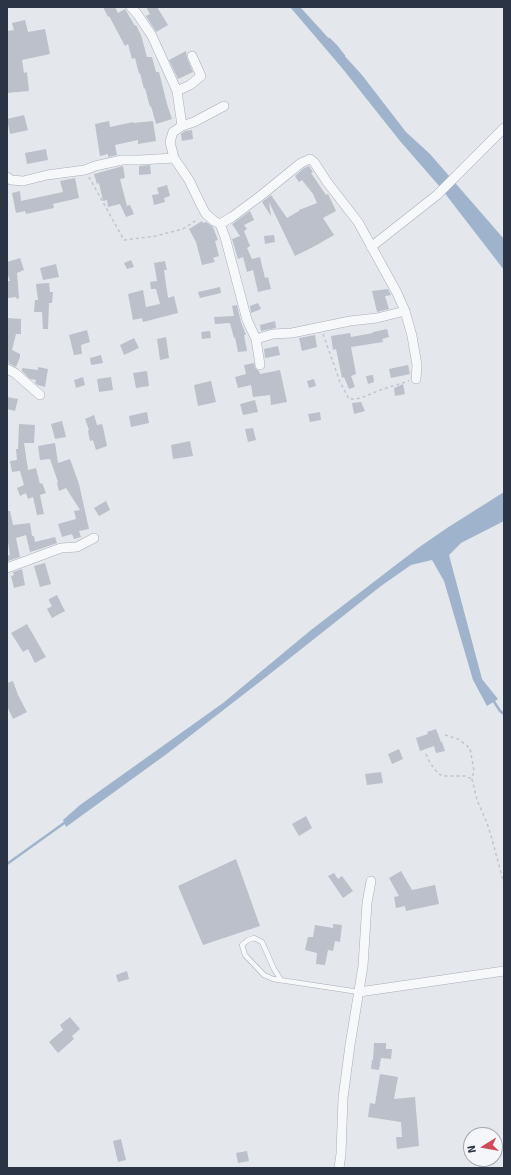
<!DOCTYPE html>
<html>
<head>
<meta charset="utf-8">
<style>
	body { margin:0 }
	#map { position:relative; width:511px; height:1175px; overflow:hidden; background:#e4e7ec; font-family:Signika,sans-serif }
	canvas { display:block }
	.frame { position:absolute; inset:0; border:8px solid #2b3445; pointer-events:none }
	.north { position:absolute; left:463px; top:1127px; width:40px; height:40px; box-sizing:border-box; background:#f4f6f9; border:1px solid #a4a8b1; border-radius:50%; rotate:259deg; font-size:11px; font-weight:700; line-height:16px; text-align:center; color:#2b3445 }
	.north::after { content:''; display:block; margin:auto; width:14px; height:18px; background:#d1495b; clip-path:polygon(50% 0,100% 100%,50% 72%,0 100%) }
</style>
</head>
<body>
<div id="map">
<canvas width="511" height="1175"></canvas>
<div class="frame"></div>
<div class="north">N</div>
</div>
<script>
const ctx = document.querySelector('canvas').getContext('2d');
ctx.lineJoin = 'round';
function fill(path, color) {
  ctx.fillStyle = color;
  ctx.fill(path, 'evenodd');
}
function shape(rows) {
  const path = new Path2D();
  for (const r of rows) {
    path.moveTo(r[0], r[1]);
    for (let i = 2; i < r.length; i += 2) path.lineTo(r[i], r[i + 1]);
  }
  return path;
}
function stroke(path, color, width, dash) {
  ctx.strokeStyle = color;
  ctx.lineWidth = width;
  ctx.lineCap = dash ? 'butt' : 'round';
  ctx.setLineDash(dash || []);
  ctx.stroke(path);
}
fill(shape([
	[290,7,300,7,302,9,362,75,406,132,430,154,504,239,504,270,440,187,400,141,342,68],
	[504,492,504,521,461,543,449,555,482,679,498,699,487,706,473,680,444,581,432,560,411,565,381,586,266,677,168,753,66,827,63,820,80,805,223,703,311,630,418,548,447,528]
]), '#9fb4cc');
stroke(shape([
	[329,39,337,47,344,56],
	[493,700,500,711,504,714],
	[7,864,67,821]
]), '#9fb4cc', 2.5);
fill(shape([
	[103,7,115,7,118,13,125,9,135,26,136,25,141,35,147,57,152,57,156,72,159,72,167,104,172,119,156,124,151,106,150,107,145,88,144,89,140,73,139,74,135,58,132,59,128,44,125,46,109,16,108,17],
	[146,7,157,7,168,25,156,32,146,16,150,14],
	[25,20,28,32,45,29,50,54,22,60,24,73,27,72,29,91,7,93,7,31,14,30,12,23],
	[186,51,187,58,193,72,178,79,169,60],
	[24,115,28,130,10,134,7,119],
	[109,121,110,127,133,122,133,123,153,121,156,141,138,144,138,140,115,145,117,155,108,157,108,154,100,156,95,124],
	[192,130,193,139,182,141,181,134,185,131],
	[46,149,48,160,27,164,25,153],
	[150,165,151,174,139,175,139,166],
	[123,166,125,178,120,179,127,206,130,205,134,214,126,217,120,204,108,207,107,200,103,201,99,183,97,184,94,174],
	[309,166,313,172,311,173,326,195,328,194,336,211,323,218,334,235,313,247,295,256,269,202,271,216,262,202,271,195,287,218,299,211,299,210,317,203,313,194,302,180,299,182,295,176,304,168],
	[75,178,79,198,53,204,54,208,26,214,25,211,16,213,12,193,20,191,21,201,63,192,60,181],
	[167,185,170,196,164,198,165,202,154,205,152,195,159,194,157,188],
	[250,211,254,220,244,225,247,229,244,231,250,246,247,248,252,259,260,257,265,278,268,277,271,289,258,292,253,270,247,272,243,257,238,259,232,239,240,236,232,224],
	[202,221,203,223,206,222,213,227,218,240,215,241,219,256,213,258,215,262,202,265,196,242,189,229],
	[274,235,275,242,265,244,264,236],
	[20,258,24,270,17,273,19,298,17,299,16,297,7,298,7,281,10,281,7,272,7,262],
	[131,260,134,267,127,269,124,263],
	[165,261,167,270,164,270,168,298,174,296,178,313,143,322,142,318,133,320,128,294,143,290,146,307,160,304,156,289,151,289,150,282,157,281,154,263],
	[56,264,59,277,43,280,40,268],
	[49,283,50,292,53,292,52,303,49,303,48,329,43,329,42,312,34,312,35,300,38,300,36,284],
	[220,287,221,293,200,298,198,292],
	[388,289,391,295,385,296,389,309,377,312,372,291],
	[258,303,261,309,251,313,250,306],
	[237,305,241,322,246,335,244,335,247,351,238,352,235,337,234,338,230,323,215,324,214,317,234,316,232,306],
	[7,318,21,319,21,334,16,334,12,350,20,354,20,357,16,367,8,363,9,361,7,361],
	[275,321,276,328,261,331,260,325],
	[387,329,389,337,382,339,383,342,351,347,356,374,351,376,355,387,349,389,344,377,342,378,336,349,333,350,331,336,350,333,351,337,373,333,373,332],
	[87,330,90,342,81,345,82,354,74,355,69,335],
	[210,331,211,338,202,339,201,332],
	[315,335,317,347,302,351,299,338],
	[166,337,169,358,160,360,157,339],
	[134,338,139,348,124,355,120,345],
	[278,346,280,355,265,358,264,349],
	[101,355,103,363,91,365,90,358],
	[254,363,255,368,259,371,260,374,280,370,287,402,271,405,270,395,253,397,251,385,238,388,235,377,246,374,244,365],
	[408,365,410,374,391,378,389,369],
	[38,367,48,369,45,387,38,385,35,383,36,380,30,379,22,371,22,368,38,370],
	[147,371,149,386,136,388,133,373],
	[373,375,374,382,368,384,366,376],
	[83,377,85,385,76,388,74,380],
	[111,377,113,390,99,392,97,379],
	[314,379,316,386,309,388,307,381],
	[211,381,216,402,198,406,194,385],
	[403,384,405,394,395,396,394,388],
	[7,397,18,399,15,411,7,409],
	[255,400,258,412,243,415,240,404],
	[361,402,365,411,354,414,352,403],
	[147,412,149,423,131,427,129,416],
	[320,412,321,420,310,422,308,414],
	[94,415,97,425,102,424,103,427,107,446,96,450,93,440,90,441,88,431,89,430,85,419],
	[62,421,66,437,55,439,51,424],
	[19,424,35,425,34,443,24,443,28,470,36,468,40,484,42,483,46,493,40,495,44,514,37,515,33,497,28,499,26,493,20,496,17,488,24,485,20,471,12,472,10,461,17,460,16,449,18,449],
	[253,428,256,440,248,442,245,429],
	[190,441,193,456,173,459,171,445],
	[55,443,58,463,70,459,79,484,89,529,79,531,81,537,74,539,72,534,62,537,58,524,76,519,74,511,80,510,66,488,59,491,57,483,58,482,50,459,40,460,38,446],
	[106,501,110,510,99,516,94,508],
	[7,511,10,511,13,525,30,523,32,536,34,536,35,542,55,537,57,543,40,549,30,552,26,535,16,538,20,557,8,561,7,556,10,555,7,535],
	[45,563,51,584,40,587,34,566],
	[22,569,25,585,14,588,11,576,14,575,13,572],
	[57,595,65,611,52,618,47,609,52,606,49,601,49,599],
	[27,624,46,657,35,663,28,649,23,652,11,633],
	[13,681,18,695,27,712,13,719,7,706,7,683],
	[436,729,441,742,442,742,445,751,436,753,434,746,420,751,416,738,428,734,427,732],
	[399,749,403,759,392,764,388,754],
	[381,772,383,783,367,785,365,774],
	[306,816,312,828,299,836,292,824],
	[236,859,260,926,203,945,178,886],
	[401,871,412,890,435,885,439,904,406,911,405,906,396,908,394,897,399,896,389,878],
	[334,873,338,879,342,876,353,891,343,898,328,876],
	[333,924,342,925,340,942,335,941,333,951,328,950,325,965,316,964,317,953,305,950,308,937,313,937,315,925,333,928],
	[127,971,129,979,118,982,116,975],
	[70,1017,80,1029,72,1036,74,1039,58,1053,49,1042,63,1030,60,1025],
	[374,1043,386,1043,386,1049,392,1049,391,1059,381,1058,379,1070,371,1069,372,1060,373,1060],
	[380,1074,398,1077,394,1099,415,1097,419,1146,397,1149,396,1137,402,1137,401,1122,368,1117,370,1103,375,1104],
	[121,1139,126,1160,118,1162,113,1141],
	[247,1151,249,1161,238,1163,236,1153]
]), '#bbc0ca');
const lane = shape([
	[281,980,274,969,262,942,254,938,248,940,242,945,245,955,264,975,273,979,359,992]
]);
const street = shape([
	[131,7,138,15,152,36,177,91,182,126,173,132,170,142,174,158,189,180,202,207,206,214,214,221,220,224,232,217,259,197,301,163,310,159,314,162,327,182,358,222,397,293,405,311,412,336,417,365,416,379],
	[177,91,190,85,201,76,192,56],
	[182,126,194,122,224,106],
	[7,177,11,180,23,181,47,175,85,170,95,166,122,160,140,160,174,158],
	[220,224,225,237,247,320,256,339,273,334,292,333,350,321,377,318,405,311],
	[371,247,437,195,504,128],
	[256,339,260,365],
	[7,369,15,373,40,395],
	[7,568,61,548,77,547,94,538],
	[359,992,504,971],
	[339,1168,341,1154,343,1098,350,1045,363,966,367,903,371,881]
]);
stroke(lane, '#a9aeb7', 5.5);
stroke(street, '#a9aeb7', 10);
stroke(shape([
	[89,177,124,240,156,236,183,229,198,219],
	[323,334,340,382,349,399,355,399,361,398,383,389,409,381],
	[445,735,458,739,470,748,474,771,472,779,477,800,487,823,492,839,504,884],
	[426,754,430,763,437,772,442,776,465,776,472,779]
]), '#c2c5cb', 1.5, [3, 3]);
stroke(lane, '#f7f8fa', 4.5);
stroke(street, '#f7f8fa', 9);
</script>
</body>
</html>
